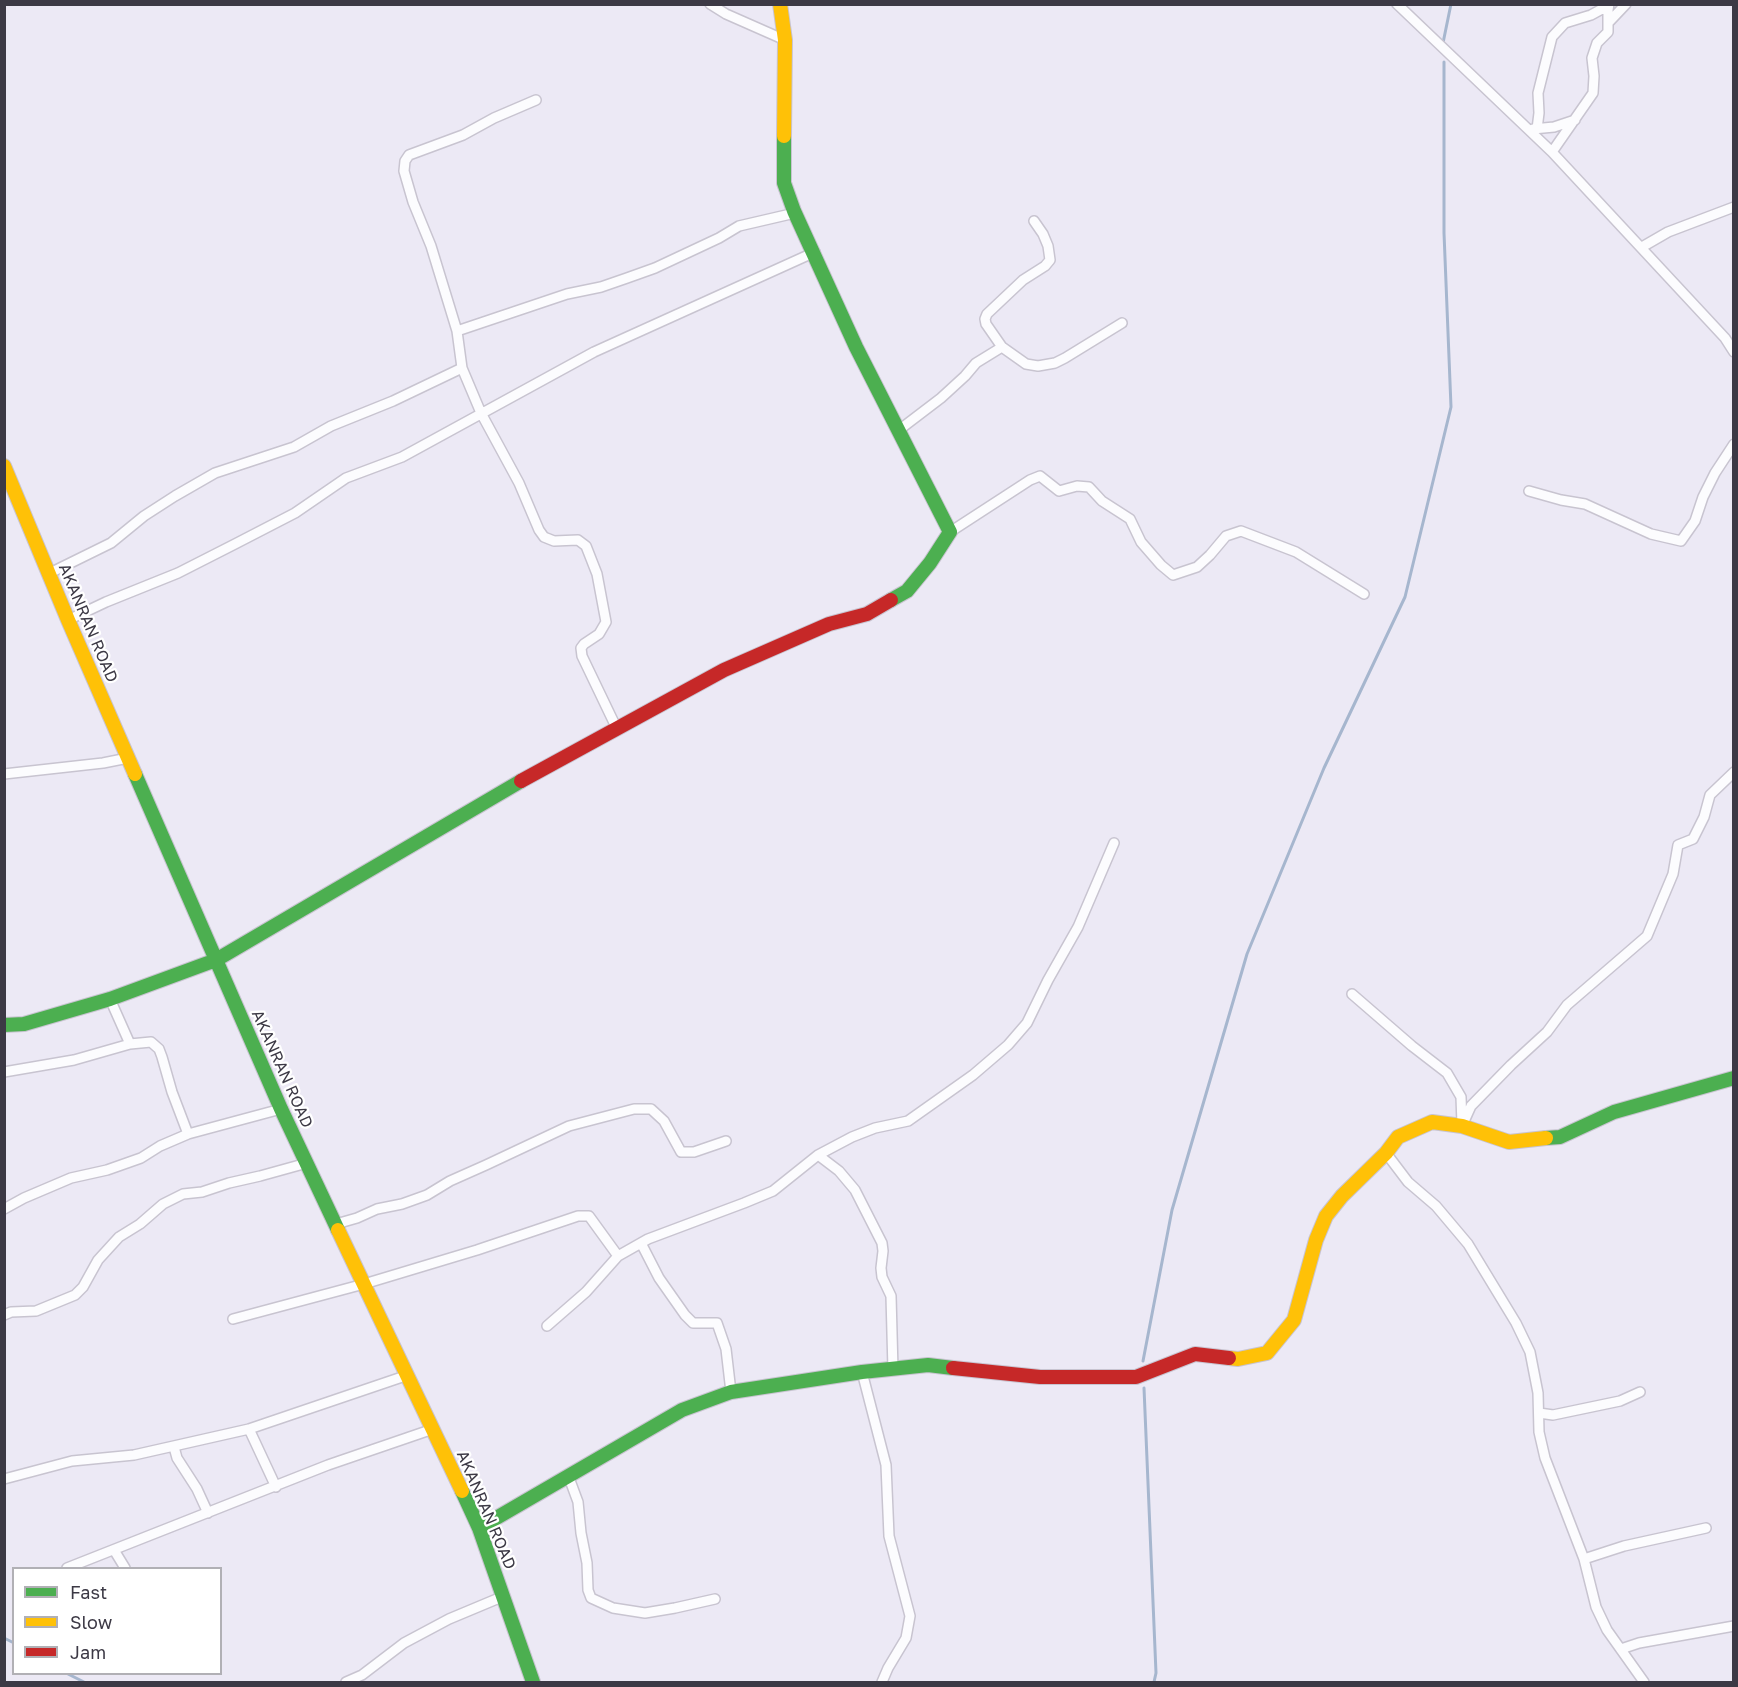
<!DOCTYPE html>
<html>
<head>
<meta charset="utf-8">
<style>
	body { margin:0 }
	#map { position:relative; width:1738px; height:1687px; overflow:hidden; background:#ece9f5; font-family:"Golos Text",sans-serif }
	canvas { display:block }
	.frame { position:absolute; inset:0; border:6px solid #3c3945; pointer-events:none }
	.legend { position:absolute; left:12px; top:1567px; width:210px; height:108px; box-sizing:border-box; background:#fff; border:2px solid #b1b0b5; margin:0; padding:8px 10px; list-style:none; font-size:18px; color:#3c3945 }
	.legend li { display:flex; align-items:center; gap:12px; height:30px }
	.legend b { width:30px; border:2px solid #b1b0b5 }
</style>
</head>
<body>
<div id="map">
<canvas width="1738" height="1687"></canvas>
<div class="frame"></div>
<ul class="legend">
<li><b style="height:8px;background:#4caf50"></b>Fast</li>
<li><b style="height:8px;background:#ffc107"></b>Slow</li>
<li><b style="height:8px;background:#c62828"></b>Jam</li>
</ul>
</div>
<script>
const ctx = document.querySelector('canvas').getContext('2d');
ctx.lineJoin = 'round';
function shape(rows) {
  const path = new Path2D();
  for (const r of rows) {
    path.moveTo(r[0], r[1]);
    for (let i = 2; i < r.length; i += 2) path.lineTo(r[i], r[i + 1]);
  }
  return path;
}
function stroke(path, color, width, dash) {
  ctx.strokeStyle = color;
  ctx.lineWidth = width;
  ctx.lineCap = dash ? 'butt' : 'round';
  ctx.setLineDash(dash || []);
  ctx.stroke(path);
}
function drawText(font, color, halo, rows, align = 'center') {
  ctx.font = font + ' "Golos Text",sans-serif';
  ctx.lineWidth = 4.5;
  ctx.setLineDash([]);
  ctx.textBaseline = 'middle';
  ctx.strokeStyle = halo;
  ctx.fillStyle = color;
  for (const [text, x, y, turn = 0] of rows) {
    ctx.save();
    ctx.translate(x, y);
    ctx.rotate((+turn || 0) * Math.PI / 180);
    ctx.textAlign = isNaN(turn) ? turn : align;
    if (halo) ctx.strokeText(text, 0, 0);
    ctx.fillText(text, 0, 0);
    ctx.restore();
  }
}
stroke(shape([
	[1443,43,1451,4],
	[1143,1361,1172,1210,1247,954,1324,768,1405,597,1451,407,1444,233,1444,62],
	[1144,1388,1156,1673,1154,1682],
	[4,1638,14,1643],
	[68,1674,84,1682]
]), '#a6b6ce', 3);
const street = shape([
	[710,4,726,14,785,40],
	[1397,4,1552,152,1725,338,1734,352],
	[1608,23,1626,4],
	[1533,129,1554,127,1575,120],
	[1537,129,1539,113,1538,93,1552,37,1565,23,1591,15,1602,9,1608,10],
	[1552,152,1593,93,1594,76,1592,58,1597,43,1608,32,1608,10,1609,4],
	[1642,247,1668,232,1734,207],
	[457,331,567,294,601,287,627,278,655,268,719,238,739,226,795,213],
	[1002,347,986,324,985,319,987,314,1023,280,1045,266,1050,260,1048,246,1043,234,1034,221],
	[462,368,481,413,519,483,539,530,544,537,554,541,578,540,586,546,597,574,606,622,599,634,584,644,581,648,582,656,617,729],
	[899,430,941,398,965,376,976,363,1002,347,1026,364,1038,366,1055,363,1065,358,1122,323],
	[1529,491,1561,500,1585,504,1651,534,1681,541,1695,521,1703,497,1715,473,1734,444],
	[950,532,1030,480,1040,476,1059,491,1077,486,1089,487,1102,501,1130,519,1141,542,1161,565,1173,575,1197,567,1210,555,1226,536,1241,531,1296,552,1364,594],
	[50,573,111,543,144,516,175,496,215,473,294,447,331,426,393,401,462,368,457,331,431,246,413,202,404,171,405,161,409,155,463,135,494,118,536,100],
	[68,620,106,602,178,573,235,544,295,513,346,478,402,457,594,352,815,252],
	[4,774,103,763,128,758],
	[1352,994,1412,1046,1447,1073,1461,1097,1462,1124],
	[110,999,130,1044],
	[4,1072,74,1060,130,1044,151,1042,159,1049,162,1057,172,1092,188,1134],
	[1462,1126,1471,1106,1511,1065,1547,1032,1567,1005,1647,936,1673,874,1678,845,1693,839,1704,817,1710,795,1734,772],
	[1386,1153,1408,1182,1436,1206,1468,1244,1516,1323,1530,1352,1538,1393,1539,1432,1545,1458,1584,1559,1596,1607,1607,1630,1644,1682],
	[818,1155,839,1171,855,1190,882,1243,883,1251,881,1268,882,1277,891,1296,893,1370],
	[4,1209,24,1198,71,1178,107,1170,141,1158,160,1146,188,1134,281,1109],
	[336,1224,357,1218,377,1209,402,1204,427,1195,450,1181,486,1165,569,1126,634,1109,651,1109,664,1121,681,1152,694,1152,726,1141],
	[641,1243,659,1278,685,1315,693,1323,717,1323,726,1349,731,1392],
	[4,1315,11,1312,36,1311,75,1295,83,1287,98,1260,119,1237,140,1224,163,1204,183,1194,202,1192,229,1183,260,1176,307,1163],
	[233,1319,364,1284,477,1250,578,1216,589,1216,618,1256],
	[547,1326,586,1292,618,1256,648,1239,744,1203,773,1191,818,1155,852,1137,875,1128,908,1121,973,1075,1008,1045,1027,1023,1048,980,1078,927,1114,843],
	[862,1372,886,1465,889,1536,910,1616,906,1638,888,1668,882,1682],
	[1539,1413,1553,1415,1620,1401,1640,1392],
	[249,1429,276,1487],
	[174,1447,177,1458,197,1489,208,1513],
	[568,1475,578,1502,581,1533,587,1563,588,1590,591,1598,613,1608,645,1613,675,1608,715,1599],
	[4,1479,72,1461,134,1455,249,1429,408,1375],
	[114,1550,125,1568],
	[1584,1559,1624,1546,1706,1528],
	[67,1568,328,1465,433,1429],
	[1621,1649,1639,1643,1734,1626],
	[346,1682,362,1675,404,1643,449,1619,504,1596]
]);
const fast = shape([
	[784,136,784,183,794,211,856,347,950,532,930,563,907,591,891,600],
	[135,774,281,1109,338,1230],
	[4,1025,24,1024,110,999,216,960,521,781],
	[1546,1138,1560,1137,1614,1112,1734,1078],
	[462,1491,479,1528,533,1682],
	[479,1528,682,1410,731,1392,862,1372,928,1365,953,1368]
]);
const slow = shape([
	[780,4,785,40,784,136],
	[4,466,68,620,135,774],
	[338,1230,462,1491],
	[1229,1358,1238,1359,1267,1353,1294,1320,1316,1240,1326,1216,1342,1196,1386,1153,1398,1137,1432,1122,1462,1126,1509,1142,1546,1138]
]);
const jam = shape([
	[521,781,724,670,829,624,867,614,891,600],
	[953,1368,1040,1377,1136,1377,1195,1354,1229,1358]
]);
stroke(street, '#c8c4d0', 12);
stroke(fast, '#c8c4d0', 16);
stroke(slow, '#c8c4d0', 16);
stroke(jam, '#c8c4d0', 16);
stroke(street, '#fcfcfe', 9);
stroke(fast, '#4caf50', 14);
stroke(slow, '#ffc107', 14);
stroke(jam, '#c62828', 14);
drawText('16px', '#3c3945', '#fff', [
	["AKANRAN ROAD",88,623,67],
	["AKANRAN ROAD",282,1069,66],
	["AKANRAN ROAD",486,1510,67]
]);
</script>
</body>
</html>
